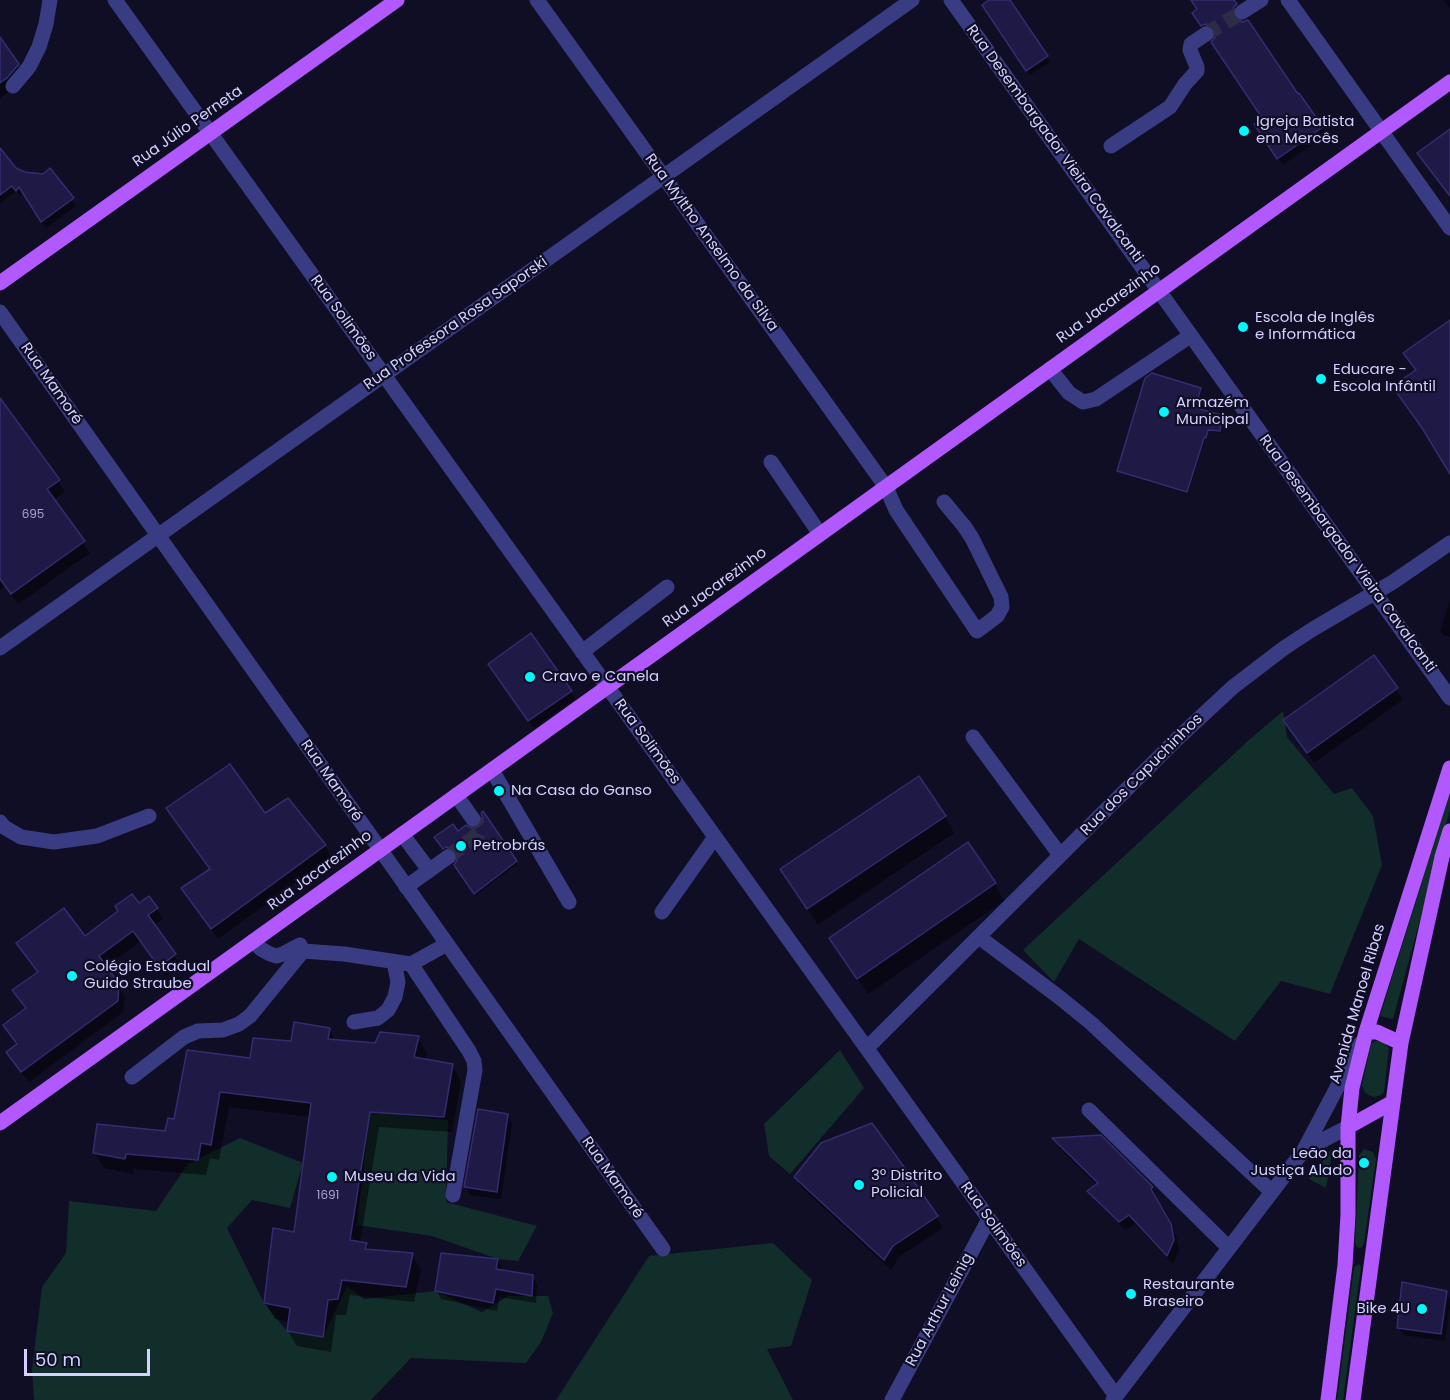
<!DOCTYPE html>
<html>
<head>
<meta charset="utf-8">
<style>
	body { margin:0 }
	#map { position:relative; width:1450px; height:1400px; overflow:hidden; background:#100e24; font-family:Poppins,sans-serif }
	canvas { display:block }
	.scale { position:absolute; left:24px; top:1349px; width:126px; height:27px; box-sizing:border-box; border:3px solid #d2d1ff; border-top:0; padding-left:8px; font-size:18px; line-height:21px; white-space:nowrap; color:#d2d1ff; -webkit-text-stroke:4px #100e24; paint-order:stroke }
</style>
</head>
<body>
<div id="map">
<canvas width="1450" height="1400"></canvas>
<div class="scale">50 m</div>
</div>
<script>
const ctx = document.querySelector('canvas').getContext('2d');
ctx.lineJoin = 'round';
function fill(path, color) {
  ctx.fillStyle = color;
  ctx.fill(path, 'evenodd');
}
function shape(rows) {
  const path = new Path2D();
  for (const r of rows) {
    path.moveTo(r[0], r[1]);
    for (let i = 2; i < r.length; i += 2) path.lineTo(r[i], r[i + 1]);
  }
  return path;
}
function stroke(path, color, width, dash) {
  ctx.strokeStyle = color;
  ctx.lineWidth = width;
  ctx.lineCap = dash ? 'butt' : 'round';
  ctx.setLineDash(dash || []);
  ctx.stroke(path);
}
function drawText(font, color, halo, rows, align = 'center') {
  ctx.font = font + ' Poppins,sans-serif';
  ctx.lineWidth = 4.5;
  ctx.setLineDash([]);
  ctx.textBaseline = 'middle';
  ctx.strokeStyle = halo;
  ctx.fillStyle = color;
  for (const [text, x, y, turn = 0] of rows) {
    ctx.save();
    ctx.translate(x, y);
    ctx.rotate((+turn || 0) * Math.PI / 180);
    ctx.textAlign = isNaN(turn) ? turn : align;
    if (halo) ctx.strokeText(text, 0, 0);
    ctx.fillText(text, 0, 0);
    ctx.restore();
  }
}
fill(shape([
	[1283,711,1287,737,1334,794,1352,788,1373,816,1382,865,1330,994,1281,981,1235,1041,1079,939,1054,982,1023,950,1250,739],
	[1450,792,1450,810,1393,1019,1380,1016],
	[1376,1041,1383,1042,1389,1048,1384,1092,1381,1095,1375,1097,1371,1096,1365,1093,1362,1086,1371,1043],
	[840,1050,864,1088,790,1174,769,1156,764,1124],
	[370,1112,448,1120,446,1202,537,1226,518,1261,498,1259,432,1236,357,1225],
	[240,1138,303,1163,290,1208,252,1200,227,1228,264,1303,287,1331,323,1337,347,1286,364,1299,435,1291,482,1312,508,1296,548,1296,553,1313,541,1342,526,1363,411,1358,371,1400,34,1400,32,1370,42,1287,66,1253,69,1201,156,1211,188,1164],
	[1333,1147,1326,1188,1309,1179],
	[1364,1149,1373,1152,1376,1159,1364,1243,1361,1248,1357,1247,1355,1243,1359,1155],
	[773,1243,812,1280,791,1346,767,1349,793,1400,556,1400,649,1256],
	[1359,1264,1361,1267,1343,1400,1337,1400,1354,1267]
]), '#112e2a');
fill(shape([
	[992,0,1008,0,1050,62,1030,75,986,10],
	[1194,0,1232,0,1240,12,1236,20,1297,96,1299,95,1326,135,1283,165,1260,132,1264,119,1216,38,1216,32,1210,32,1206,33,1198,21,1200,16],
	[1443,0,1450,0,1450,8],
	[0,40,24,76,13,89,0,98],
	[0,150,15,170,24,173,43,175,50,170,76,206,46,228,23,192,20,196,16,191,0,204],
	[1200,389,1201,392,1196,410,1222,416,1224,418,1221,433,1209,431,1207,440,1205,439,1188,494,1120,473,1119,471],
	[0,405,58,481,65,492,53,500,90,553,18,604,5,586,0,590],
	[1450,600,1450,637,1443,635,1440,630],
	[1373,657,1403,700,1314,763,1285,720],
	[494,672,570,691,575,699,534,728],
	[168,809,325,846,331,857,218,939,183,889,211,870],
	[483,813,517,864,476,895,455,865,459,861,458,853,454,850,445,850,436,837,479,829,483,823],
	[945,816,954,833,818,925,791,886],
	[968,844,995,884,1004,901,868,994,840,954],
	[139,906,157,909,163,919,154,926,181,966,166,977,141,941,105,967,125,997,123,1012,29,1082,14,1063,18,1045,5,1026,27,1010,14,991,38,973,24,954,85,938],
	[329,1029,336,1041,376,1045,418,1038,427,1053,425,1060,452,1065,461,1081,452,1132,379,1127,360,1243,366,1244,370,1251,412,1255,421,1270,414,1302,350,1295,346,1315,336,1315,331,1352,297,1346,288,1331,289,1322,275,1319,266,1303,296,1234,311,1117,229,1107,219,1160,210,1158,206,1175,134,1169,133,1174,104,1168,95,1153,167,1133,175,1121,251,1060,292,1042],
	[507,1115,512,1123,501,1199,470,1195,466,1187],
	[1100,1137,1152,1188,1157,1197,1155,1199,1176,1235,1179,1251,1173,1264,1135,1224,1125,1230,1095,1200,1089,1191,1097,1185,1059,1148,1055,1140],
	[898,1160,943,1228,899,1257,891,1270,802,1188,796,1177],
	[498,1260,502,1268,501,1271,532,1276,537,1284,536,1303,500,1297,497,1311,441,1299,437,1291],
	[1446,1292,1450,1299,1450,1307,1445,1341,1403,1335,1399,1327]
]), '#0007');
const building = shape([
	[989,0,1010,0,1048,56,1026,71,982,5,989,0],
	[1191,0,1234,0,1237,4,1234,7,1232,12,1234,18,1242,22,1248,20,1298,94,1299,93,1323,127,1277,159,1254,124,1262,118,1211,42,1215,38,1214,29,1210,25,1205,24,1201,26,1192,13,1197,9,1191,0],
	[0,37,19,64,7,78,0,83,0,37],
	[1450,129,1450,196,1417,153,1450,129],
	[0,148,16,168,25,172,43,174,50,168,74,198,41,222,19,187,16,191,12,186,0,195,0,148],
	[1450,320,1450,474,1422,428,1392,386,1416,370,1403,353,1450,320],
	[1152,373,1201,388,1195,408,1223,415,1220,431,1208,430,1206,438,1204,438,1187,492,1117,471,1145,378,1152,373],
	[0,398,60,480,47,489,85,541,11,594,0,579,0,398],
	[531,633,572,691,528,721,488,664,531,633],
	[1374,655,1398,688,1307,753,1283,720,1374,655],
	[230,764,265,813,288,798,326,845,211,929,181,888,210,869,166,808,230,764],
	[919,776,946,816,807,909,780,869,919,776],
	[483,811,517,861,474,894,454,865,457,860,456,852,451,848,446,847,443,849,434,837,453,824,458,831,466,825,473,829,478,827,482,823,483,818,481,813,483,811],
	[968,842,996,883,857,979,829,938,968,842],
	[132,894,139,903,149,896,158,908,148,915,176,954,159,967,133,931,99,956,119,984,118,1001,21,1072,6,1052,17,1044,3,1025,26,1008,12,990,38,972,16,943,64,908,85,936,118,911,115,906,132,894],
	[294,1022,330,1028,328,1039,375,1043,380,1032,419,1036,414,1057,453,1064,444,1117,370,1112,350,1240,367,1243,365,1249,413,1253,406,1287,342,1280,338,1299,328,1300,323,1337,287,1331,290,1308,264,1303,273,1228,294,1232,311,1103,220,1092,211,1145,201,1143,198,1160,126,1154,125,1159,93,1153,97,1124,165,1131,168,1118,174,1119,187,1050,250,1058,253,1038,291,1041,294,1022],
	[478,1109,508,1114,497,1192,464,1187,478,1109],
	[872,1123,899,1160,938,1216,893,1246,884,1260,794,1177,821,1143,872,1123],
	[1101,1135,1153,1187,1151,1189,1171,1224,1174,1240,1167,1256,1129,1215,1119,1222,1087,1191,1098,1183,1052,1138,1101,1135],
	[441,1253,498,1259,496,1269,533,1275,532,1296,496,1289,493,1303,435,1291,441,1253],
	[1402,1282,1447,1291,1441,1334,1397,1328,1402,1282]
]);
fill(building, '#1f1a45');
stroke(building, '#332c71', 1.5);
stroke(shape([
	[1206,34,1242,12],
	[448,857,478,834,480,828,473,819]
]), '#2d2b45', 15, [15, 8]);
stroke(shape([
	[115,0,1116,1396],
	[537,0,886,487,896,510,977,631,997,616,1002,607,1001,597,972,538,964,526,944,502],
	[951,0,1450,698],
	[1288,0,1450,228],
	[1242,12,1261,0],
	[13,86,29,67,39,47,46,24,50,0],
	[1111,146,1170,107,1185,84,1197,71,1197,67,1190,50,1191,44,1206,34],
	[0,312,663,1249],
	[1050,369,1069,393,1083,402,1096,399,1190,336],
	[771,462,820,534],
	[0,648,912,0],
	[582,652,667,587],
	[973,737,1060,855],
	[492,770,569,902],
	[456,795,473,819],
	[0,822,4,827,21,837,54,842,97,836,149,816],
	[402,834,429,870],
	[406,887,448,857],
	[662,912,715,837],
	[979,937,1059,997,1091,1023,1272,1192],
	[253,941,261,949,270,954,276,956,283,954,300,945,303,951,344,954,411,964],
	[447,944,411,964,469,1051,474,1061,475,1070,453,1195],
	[354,1022,378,1018,388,1010,395,997,398,982,394,962],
	[867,1048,1178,738,1233,687,1284,648,1313,629,1393,582,1450,543],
	[132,1077,184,1037,198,1031,223,1030,239,1024,250,1016,303,951],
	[1089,1110,1229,1248],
	[1304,1150,1348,1127],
	[892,1400,989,1219],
	[1113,1400,1304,1150,1360,1044]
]), '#393c83', 15);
stroke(shape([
	[0,283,397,0],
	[1366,1032,1377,1032,1401,1043],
	[0,1123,1450,82],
	[1348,1127,1393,1102],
	[1328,1400,1345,1265,1348,1215,1348,1127,1352,1088,1366,1032,1450,768],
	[1353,1400,1401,1043,1442,857,1450,831]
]), '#b258ff', 15);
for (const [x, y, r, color] of [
	[1244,131,6,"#00f9fc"],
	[1243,327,6,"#00f9fc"],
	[1321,379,6,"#00f9fc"],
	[1164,412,6,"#00f9fc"],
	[530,677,6,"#00f9fc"],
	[499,791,6,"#00f9fc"],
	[461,846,6,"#00f9fc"],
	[72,976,6,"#00f9fc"],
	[1364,1163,6,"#00f9fc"],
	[332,1177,6,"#00f9fc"],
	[859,1185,6,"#00f9fc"],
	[1131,1294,6,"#00f9fc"],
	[1422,1309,6,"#00f9fc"]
]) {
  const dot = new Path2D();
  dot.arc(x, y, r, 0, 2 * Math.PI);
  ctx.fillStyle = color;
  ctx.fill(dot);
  stroke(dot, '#100e24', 2);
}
drawText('12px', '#a5a3d0', null, [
	["695",33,515],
	["1691",328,1196]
]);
drawText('15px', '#d2d1ff', '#100e24', [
	["Igreja Batista",1256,122],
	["em Mercês",1256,139],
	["Escola de Inglês",1255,318],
	["e Informática",1255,335],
	["Educare -",1333,370],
	["Escola Infântil",1333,387],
	["Armazém",1176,403],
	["Municipal",1176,420],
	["Cravo e Canela",542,677],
	["Na Casa do Ganso",511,791],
	["Petrobrás",473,846],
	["Colégio Estadual",84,967],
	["Guido Straube",84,984],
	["Leão da",1352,1154,"right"],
	["Justiça Alado",1352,1171,"right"],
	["3º Distrito",871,1176],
	["Policial",871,1193],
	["Museu da Vida",344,1177],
	["Restaurante",1143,1285],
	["Braseiro",1143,1302],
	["Bike 4U",1410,1309,"right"]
], 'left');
drawText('15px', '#d2d1ff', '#100e24', [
	["Rua Júlio Perneta",188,127,-35],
	["Rua Desembargador Vieira Cavalcanti",1054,144,54],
	["Rua Myltho Anselmo da Silva",711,243,54],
	["Rua Jacarezinho",1109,304,-36],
	["Rua Solimões",343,318,54],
	["Rua Professora Rosa Saporski",456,324,-35],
	["Rua Mamoré",51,384,55],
	["Rua Desembargador Vieira Cavalcanti",1347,554,54],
	["Rua Jacarezinho",715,588,-36],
	["Rua Solimões",647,742,54],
	["Rua dos Capuchinhos",1142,775,-45],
	["Rua Mamoré",331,781,55],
	["Rua Jacarezinho",320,871,-36],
	["Avenida Manoel Ribas",1358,1004,-74],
	["Rua Mamoré",612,1178,55],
	["Rua Solimões",993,1225,54],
	["Rua Arthur Leinig",940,1310,-62]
]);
</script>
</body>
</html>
